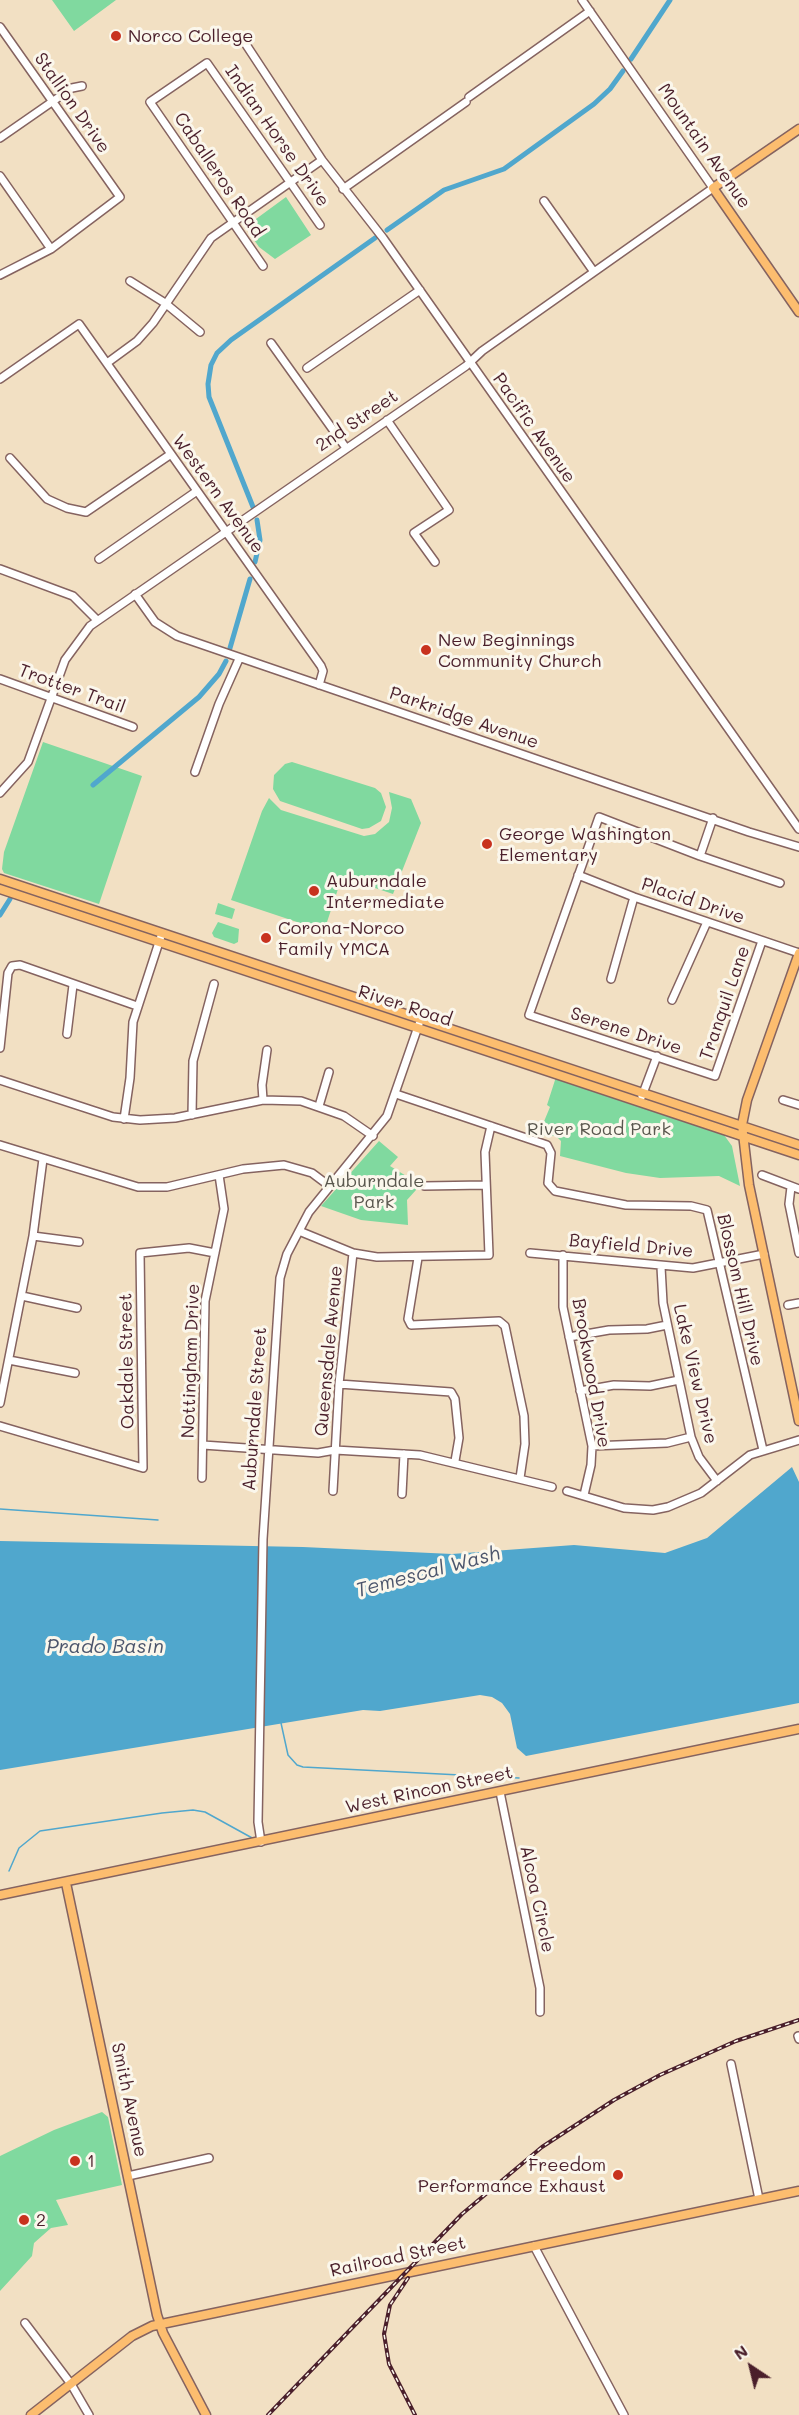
<!DOCTYPE html>
<html>
<head>
<meta charset="utf-8">
<style>
	body { margin:0 }
	#map { position:relative; width:799px; height:2415px; overflow:hidden; background:#f2e0c3; font-family:Mali,sans-serif }
	canvas { display:block }
	.north { position:absolute; left:721px; top:2337px; width:60px; height:60px; -webkit-text-stroke:4px #fbf7ec; paint-order:stroke; rotate:325deg; font-size:16px; font-weight:700; line-height:24px; text-align:center; color:#4a1f2b }
	.north::after { content:''; display:block; margin:auto; width:21px; height:27px; background:#4a1f2b; clip-path:polygon(50% 0,100% 100%,50% 72%,0 100%) }
</style>
</head>
<body>
<div id="map">
<canvas width="799" height="2415"></canvas>
<div class="north">N</div>
</div>
<script>
const ctx = document.querySelector('canvas').getContext('2d');
ctx.lineJoin = 'round';
function fill(path, color) {
  ctx.fillStyle = color;
  ctx.fill(path, 'evenodd');
}
function shape(rows) {
  const path = new Path2D();
  for (const r of rows) {
    path.moveTo(r[0], r[1]);
    for (let i = 2; i < r.length; i += 2) path.lineTo(r[i], r[i + 1]);
  }
  return path;
}
function stroke(path, color, width, dash) {
  ctx.strokeStyle = color;
  ctx.lineWidth = width;
  ctx.lineCap = dash ? 'butt' : 'round';
  ctx.setLineDash(dash || []);
  ctx.stroke(path);
}
function drawText(font, color, halo, rows, align = 'center') {
  ctx.font = font + ' Mali,sans-serif';
  ctx.lineWidth = 6;
  ctx.setLineDash([]);
  ctx.textBaseline = 'middle';
  ctx.strokeStyle = halo;
  ctx.fillStyle = color;
  for (const [text, x, y, turn = 0] of rows) {
    ctx.save();
    ctx.translate(x, y);
    ctx.rotate((+turn || 0) * Math.PI / 180);
    ctx.textAlign = isNaN(turn) ? turn : align;
    if (halo) ctx.strokeText(text, 0, 0);
    ctx.fillText(text, 0, 0);
    ctx.restore();
  }
}
fill(shape([
	[52,0,116,0,74,31],
	[286,197,311,235,275,259,259,247,245,227],
	[43,742,142,776,99,904,4,873,2,869,4,852],
	[292,762,375,788,381,793,386,807,381,821,369,828,362,829,280,801,273,789,274,775,285,764],
	[389,792,411,799,421,823,393,894,342,877,324,931,231,900,262,811,269,798,281,810,364,836,375,834,389,822,392,808],
	[218,903,235,909,232,919,215,914],
	[218,922,239,929,238,942,234,944,214,937,212,933],
	[556,1077,724,1135,732,1146,740,1186,719,1176,660,1178,626,1173,560,1156,561,1141,556,1136,538,1136,550,1107,547,1105],
	[379,1141,398,1157,390,1166,416,1182,416,1190,407,1200,408,1225,361,1220,321,1206],
	[102,2112,108,2117,122,2185,56,2200,68,2225,51,2228,34,2243,32,2256,0,2291,0,2156,54,2130]
]), '#80d99f');
fill(shape([
	[792,1467,799,1482,799,1703,526,1756,517,1748,510,1714,502,1703,492,1697,480,1695,380,1711,363,1710,0,1770,0,1541,303,1547,452,1554,574,1545,665,1553,707,1538]
]), '#50a7cd');
stroke(shape([
	[0,1509,158,1520],
	[281,1723,288,1755,297,1765,303,1767,519,1778],
	[9,1871,19,1848,40,1831,162,1813,193,1810,205,1812,254,1839]
]), '#50a7cd', 1.5);
stroke(shape([
	[631,59,670,0],
	[387,230,444,190,504,169,594,104,610,89,623,71],
	[253,507,209,397,208,384,211,365,217,353,231,340,375,238],
	[255,562,260,540,257,520],
	[230,648,250,579],
	[93,785,199,697,219,674,226,661],
	[0,915,10,899]
]), '#50a7cd', 5);
const minor = shape([
	[0,27,120,197,51,249,0,275],
	[245,43,322,160,383,238,799,829],
	[469,97,590,11],
	[0,138,72,88,82,86],
	[0,176,51,249],
	[343,189,466,102],
	[544,201,594,272],
	[263,266,150,102,207,63,320,225],
	[130,281,165,303,200,332],
	[271,343,346,448],
	[107,363,137,341,153,323,211,238,322,160],
	[307,368,420,290],
	[0,379,79,324,321,666,323,671,319,685],
	[387,420,449,510,414,533,435,562],
	[10,458,47,499,67,508,86,512,171,454],
	[99,559,197,491],
	[0,569,73,596,97,620],
	[135,594,155,622,177,636,749,832,799,847],
	[0,679,133,727],
	[195,772,219,704,239,659],
	[0,793,28,762,65,660,90,626,466,366,482,351,713,188,582,0],
	[700,856,713,818],
	[578,875,634,897,799,953],
	[762,941,715,1076,529,1015,599,817,700,856,780,883],
	[611,979,634,897],
	[672,1000,707,922],
	[67,1034,73,985],
	[0,1048,8,973,12,966,20,965,137,1006],
	[0,1080,113,1117,140,1120,175,1118,263,1100,301,1101,344,1116,373,1136],
	[396,1094,547,1145,551,1153,548,1183,555,1191,626,1205,691,1206,707,1210,763,1450],
	[642,1096,657,1056],
	[263,1100,262,1085,267,1050],
	[783,1100,799,1105],
	[319,1106,329,1072],
	[192,1115,193,1061,214,984],
	[124,1119,130,1078,133,1022,162,933],
	[0,1145,138,1187,167,1187,243,1169,284,1165,312,1173,328,1185],
	[762,1175,799,1189],
	[424,1186,485,1185],
	[791,1187,789,1204,799,1253],
	[299,1231,353,1253,377,1257,489,1255,485,1152,491,1126],
	[33,1236,79,1242],
	[530,1253,693,1268,764,1254],
	[563,1255,563,1307,592,1446,591,1465,584,1495],
	[418,1258,408,1319,411,1325,499,1321,505,1326,524,1416,525,1444,520,1478],
	[661,1267,663,1303,691,1437,699,1457,717,1481],
	[22,1296,77,1308],
	[788,1305,799,1303],
	[569,1337,609,1330,647,1329,667,1325],
	[9,1360,75,1373],
	[339,1384,451,1392,455,1399,459,1438,455,1461],
	[580,1391,614,1385,650,1386,679,1380],
	[0,1403,33,1236,43,1159],
	[0,1426,143,1468,140,1253,189,1248,215,1253],
	[203,1445,318,1453,335,1450,420,1455,552,1487],
	[592,1446,667,1443,691,1437],
	[202,1478,205,1301,224,1209,219,1175],
	[333,1491,339,1384,353,1253],
	[567,1491,624,1508,653,1510,668,1507,701,1493,750,1455,799,1440],
	[402,1494,404,1454],
	[500,1792,540,1988,540,2012],
	[261,1842,258,1822,263,1539,280,1278,287,1254,309,1212,387,1116,419,1024],
	[798,2036,799,2039],
	[731,2064,759,2199],
	[128,2176,209,2158],
	[534,2246,624,2415],
	[25,2323,71,2384,89,2415]
]);
const major = shape([
	[799,129,713,188,799,312],
	[0,879,799,1145],
	[0,889,799,1155],
	[799,953,747,1100,742,1125,749,1185,799,1421],
	[66,1883,157,2315,163,2333,206,2415],
	[0,1895,799,1729],
	[31,2415,132,2336,152,2326,799,2191]
]);
stroke(minor, '#856360', 10);
stroke(major, '#856360', 11);
stroke(minor, '#fff', 7);
stroke(major, '#fcbd6f', 8);
const rail = shape([
	[408,2278,390,2305,384,2334,389,2364,415,2415],
	[268,2415,462,2214,542,2147,614,2100,660,2075,736,2041,799,2020]
]);
stroke(rail, '#4a1f2b', 4);
stroke(rail, '#fbf7ec', 1.5, [4.5]);
for (const [x, y, r, color] of [
	[116,36,6,"#c8321e"],
	[426,650,6,"#c8321e"],
	[487,844,6,"#c8321e"],
	[314,891,6,"#c8321e"],
	[266,938,6,"#c8321e"],
	[75,2161,6,"#c8321e"],
	[618,2175,6,"#c8321e"],
	[24,2220,6,"#c8321e"]
]) {
  const dot = new Path2D();
  dot.arc(x, y, r, 0, 2 * Math.PI);
  ctx.fillStyle = color;
  ctx.fill(dot);
  stroke(dot, '#fbf7ec', 2);
}
drawText('18px', '#4a1f2b', '#fbf7ec', [
	["Norco College",128,36],
	["New Beginnings",438,640],
	["Community Church",438,661],
	["George Washington",499,834],
	["Elementary",499,855],
	["Auburndale",326,881],
	["Intermediate",326,902],
	["Corona-Norco",278,928],
	["Family YMCA",278,949],
	["1",87,2161],
	["Freedom",606,2165,"right"],
	["Performance Exhaust",606,2186,"right"],
	["2",36,2220]
], 'left');
drawText('18px', '#4a1f2b', '#fbf7ec', [
	["Stallion Drive",72,103,55],
	["Indian Horse Drive",277,136,55],
	["Mountain Avenue",704,146,55],
	["Caballeros Road",219,175,56],
	["2nd Street",357,421,-34],
	["Pacific Avenue",534,428,55],
	["Western Avenue",218,494,54],
	["Trotter Trail",72,689,20],
	["Parkridge Avenue",464,718,19],
	["Placid Drive",693,901,19],
	["Tranquil Lane",725,1003,-71],
	["River Road",405,1006,18],
	["Serene Drive",626,1031,18],
	["Bayfield Drive",631,1246,5],
	["Blossom Hill Drive",740,1290,77],
	["Queensdale Avenue",329,1351,-85],
	["Oakdale Street",127,1361,-91],
	["Nottingham Drive",191,1361,-88],
	["Brookwood Drive",591,1373,80],
	["Lake View Drive",695,1374,77],
	["Auburndale Street",255,1409,-86],
	["West Rincon Street",429,1790,-12],
	["Alcoa Circle",537,1899,78],
	["Smith Avenue",129,2100,78],
	["Railroad Street",398,2257,-12]
]);
drawText('18px', '#5a574e', '#fbf7ec', [
	["River Road Park",599,1129],
	["Auburndale",374,1181],
	["Park",374,1202]
]);
drawText('italic 20px', '#4c556c', '#fbf7ec', [
	["Temescal Wash",428,1572,-15],
	["Prado Basin",105,1647]
]);
</script>
</body>
</html>
